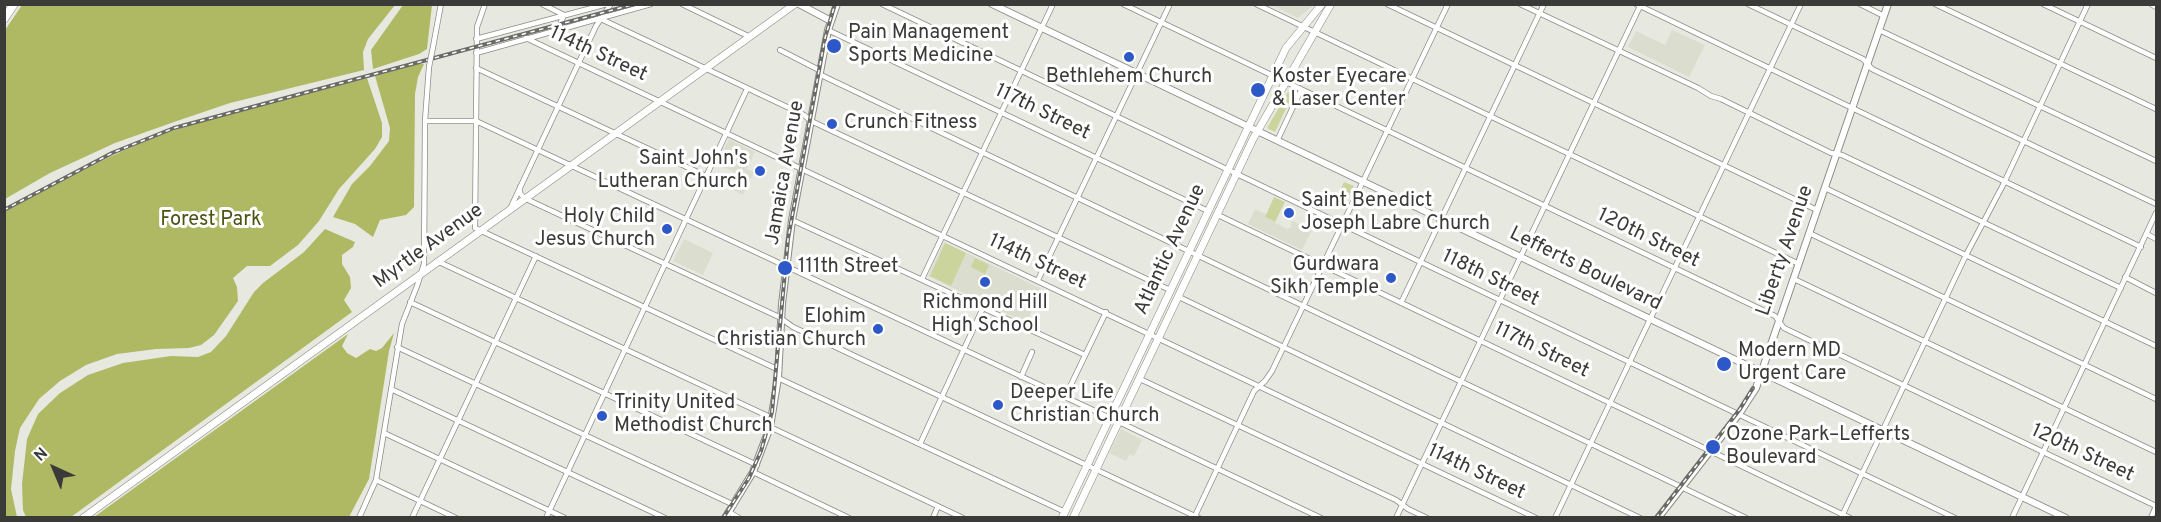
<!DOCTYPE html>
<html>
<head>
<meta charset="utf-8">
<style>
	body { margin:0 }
	#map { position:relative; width:2161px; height:522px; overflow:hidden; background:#e7e9e1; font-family:Overpass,sans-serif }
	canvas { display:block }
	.frame { position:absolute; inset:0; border:6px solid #3a3b38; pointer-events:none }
	.north { position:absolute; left:24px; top:438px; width:60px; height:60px; -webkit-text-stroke:4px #fff; paint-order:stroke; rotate:316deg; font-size:16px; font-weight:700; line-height:24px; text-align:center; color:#3a3b38 }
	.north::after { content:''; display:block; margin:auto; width:21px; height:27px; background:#3a3b38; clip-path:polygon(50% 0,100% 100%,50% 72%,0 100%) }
</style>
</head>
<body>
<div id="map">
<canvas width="2161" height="522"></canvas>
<div class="frame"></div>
<div class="north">N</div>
</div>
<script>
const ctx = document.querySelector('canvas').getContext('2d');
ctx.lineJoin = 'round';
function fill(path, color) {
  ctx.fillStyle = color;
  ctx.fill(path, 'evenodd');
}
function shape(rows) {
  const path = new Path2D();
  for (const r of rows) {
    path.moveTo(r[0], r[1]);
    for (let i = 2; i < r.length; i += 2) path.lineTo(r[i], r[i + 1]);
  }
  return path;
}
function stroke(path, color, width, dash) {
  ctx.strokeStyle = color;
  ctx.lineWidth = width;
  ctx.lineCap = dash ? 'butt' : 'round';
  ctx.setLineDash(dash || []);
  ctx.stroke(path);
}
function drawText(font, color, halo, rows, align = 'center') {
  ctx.font = font + ' Overpass,sans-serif';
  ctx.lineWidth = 6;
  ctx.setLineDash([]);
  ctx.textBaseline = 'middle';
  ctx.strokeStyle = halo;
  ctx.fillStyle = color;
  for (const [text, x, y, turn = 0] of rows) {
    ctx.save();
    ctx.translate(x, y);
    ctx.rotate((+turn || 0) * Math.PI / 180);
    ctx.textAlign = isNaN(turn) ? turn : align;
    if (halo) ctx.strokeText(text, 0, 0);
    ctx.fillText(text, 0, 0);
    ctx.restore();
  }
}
fill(shape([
	[1275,4,1314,4,1314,5,1298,18,1274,6],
	[1672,30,1705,45,1689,77,1628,47,1636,31,1665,45],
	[729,139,755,152,747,169,754,172,743,195,727,187,734,172,717,164],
	[1255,209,1266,214,1265,217,1287,229,1291,227,1292,221,1312,230,1302,250,1248,224],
	[684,239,713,253,703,275,673,261],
	[944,242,1042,289,1026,323,928,276],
	[1121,429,1142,440,1134,456,1130,454,1126,461,1109,453]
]), '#dbddcf');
fill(shape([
	[1288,92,1293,94,1275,132,1267,128],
	[738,172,747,177,747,179,749,180,746,187,743,185,741,190,731,185],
	[1344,182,1354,186,1346,201,1337,197],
	[1274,197,1285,202,1275,222,1265,217],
	[945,243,966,253,951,286,930,276],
	[975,258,989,265,985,274,971,267]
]), '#ccd49e');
fill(shape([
	[22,5,22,4,395,5,368,39,363,52,364,70,230,103,174,122,115,143,50,173,5,199,5,30],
	[403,5,432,5,427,49,419,54,373,69,371,50],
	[415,64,424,64,418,77,415,94,414,207,406,215,380,220,373,237,355,224,333,217,352,184,370,166,389,141,390,128,375,76],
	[367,78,382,123,382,137,375,149,339,189,319,221,298,245,270,266,247,266,233,278,237,287,238,301,214,335,201,345,189,348,156,349,117,354,86,365,60,381,39,399,20,428,15,451,11,489,17,517,5,517,5,211,107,158,164,133,276,100],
	[325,229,355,242,353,247,342,255,342,264,350,277,351,288,344,300,352,312,71,517,26,517,23,510,22,484,27,439,38,414,60,393,88,375,123,363,171,356,198,357,211,352,226,336,254,292,263,283,304,252],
	[394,333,389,351,369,479,349,517,94,517,348,334,342,346,347,353,356,358,370,349,376,351,382,348]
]), '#afb964');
const street = shape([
	[485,4,477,27,475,228,779,370],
	[542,4,564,15,558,29],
	[682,4,750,37],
	[882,4,1955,518],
	[1123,4,1775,316,1784,328,2156,506],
	[1256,4,1799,264],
	[1387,4,1817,210],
	[1520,4,1698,88,1711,96,1721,99,1831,153,1842,155,2121,288],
	[1636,4,2141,247],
	[1748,4,1863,59,1872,69,2156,204],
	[1860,4,1884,16],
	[1935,4,2156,109],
	[2043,4,2156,58],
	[2151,4,2156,7],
	[601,19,804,115,811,121,1170,290],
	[828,30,1208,211],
	[1879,30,2156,161],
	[526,38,1536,518],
	[476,39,607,4],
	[433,47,441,4],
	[780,50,821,71],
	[476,53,651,4],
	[476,68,706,176],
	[821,75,1746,518],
	[425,121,476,121,1110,418],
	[1277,141,1301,90],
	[520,187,520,193,524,198,779,317,793,327,1199,518],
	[1825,188,2156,346],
	[510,209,596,26,611,4],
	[1218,215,1850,518],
	[792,220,1085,355],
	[1809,233,2156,399],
	[2147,234,2156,239],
	[437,261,772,418],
	[2125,277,2156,293],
	[922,279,1053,4],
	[1794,279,2156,452],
	[1038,280,1170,4],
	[1179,297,1640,518],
	[410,302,757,465],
	[1401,303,1544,4],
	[397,347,734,505],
	[1021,377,1032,352],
	[778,378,1065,512],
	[1140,379,1396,500,1408,509,1427,518],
	[391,389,665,518],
	[1065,397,1106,312],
	[1119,422,1321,518],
	[770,427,963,518],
	[384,433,565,518],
	[920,444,983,308],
	[753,472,849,518],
	[376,480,456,518],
	[729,512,739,518],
	[359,518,376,480,402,324,417,286,424,264,425,121,429,67],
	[412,518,536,256],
	[546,518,747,89],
	[933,518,938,506],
	[1194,518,1254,391,1265,381,1272,371,1448,4],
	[1396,518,1641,4],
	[1555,518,1801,4],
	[1841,518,1966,255,2003,185,2088,4],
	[2012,518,2156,213],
	[2151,518,2156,506]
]);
const secondary = shape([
	[799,4,831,21],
	[992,4,2066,518],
	[725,518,753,472,770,427,778,378,782,304,792,220,828,30,837,4],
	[1658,518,1739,414,1756,388,1888,4]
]);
const primary = shape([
	[83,518,795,4],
	[1062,518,1286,48,1322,4],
	[1073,518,1253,139,1331,4]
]);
const highway = shape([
	[4,19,14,4]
]);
stroke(street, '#8b8c85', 6);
stroke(secondary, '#8b8c85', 8);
stroke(primary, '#8b8c85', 8);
stroke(highway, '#8b8c85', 9);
stroke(street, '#fff', 4.5);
stroke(secondary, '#fff', 6);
stroke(primary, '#fff', 7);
stroke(highway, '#fff', 8);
const rail = shape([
	[4,210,112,153,174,128,635,4],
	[723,518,749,478,761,451,772,412,788,239,825,38,835,4],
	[1656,518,1740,409,1753,388]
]);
stroke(rail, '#6a6b67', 4);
stroke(rail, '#fff', 1.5, [4.5]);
const streetBridge = shape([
	[429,67,433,47]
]);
stroke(streetBridge, '#8b8c85', 6, []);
stroke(streetBridge, '#fff', 4.5);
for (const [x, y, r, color] of [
	[834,46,8,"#2e58c7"],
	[1129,57,6,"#2e58c7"],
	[1258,90,8,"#2e58c7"],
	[832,124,6,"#2e58c7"],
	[760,171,6,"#2e58c7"],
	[1289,213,6,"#2e58c7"],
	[667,229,6,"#2e58c7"],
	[785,268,8,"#2e58c7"],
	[1391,278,6,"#2e58c7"],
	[985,282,6,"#2e58c7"],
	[878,329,6,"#2e58c7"],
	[1724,364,8,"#2e58c7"],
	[998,405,6,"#2e58c7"],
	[602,416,6,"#2e58c7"],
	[1713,447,8,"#2e58c7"]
]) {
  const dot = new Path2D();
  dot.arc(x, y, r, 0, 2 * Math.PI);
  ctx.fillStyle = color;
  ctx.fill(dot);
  stroke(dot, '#fff', 2);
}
drawText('20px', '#3a3b38', '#fff', [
	["Pain Management",848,34],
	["Sports Medicine",848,57],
	["Bethlehem Church",1129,78,"center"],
	["Koster Eyecare",1272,78],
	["& Laser Center",1272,101],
	["Crunch Fitness",844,124],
	["Saint John's",748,160,"right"],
	["Lutheran Church",748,183,"right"],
	["Saint Benedict",1301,202],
	["Joseph Labre Church",1301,225],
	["Holy Child",655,218,"right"],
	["Jesus Church",655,241,"right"],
	["Gurdwara",1379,266,"right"],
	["Sikh Temple",1379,289,"right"],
	["111th Street",798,268],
	["Richmond Hill",985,304,"center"],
	["High School",985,327,"center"],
	["Elohim",866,318,"right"],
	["Christian Church",866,341,"right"],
	["Modern MD",1738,352],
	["Urgent Care",1738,375],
	["Deeper Life",1010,394],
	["Christian Church",1010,417],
	["Trinity United",614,404],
	["Methodist Church",614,427],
	["Ozone Park–Lefferts",1726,436],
	["Boulevard",1726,459]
], 'left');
drawText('20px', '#3a3b38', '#fff', [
	["114th Street",598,55,25],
	["117th Street",1042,113,26],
	["Jamaica Avenue",786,173,-80],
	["120th Street",1648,239,26],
	["Myrtle Avenue",429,247,-36],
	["Atlantic Avenue",1171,250,-65],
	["Liberty Avenue",1786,251,-71],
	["114th Street",1037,263,25],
	["Lefferts Boulevard",1585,270,26],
	["118th Street",1490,279,26],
	["117th Street",1541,351,26],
	["120th Street",2082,454,25],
	["114th Street",1476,473,25]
]);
drawText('20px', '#4c5212', '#fff', [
	["Forest Park",211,221]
]);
</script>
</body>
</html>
